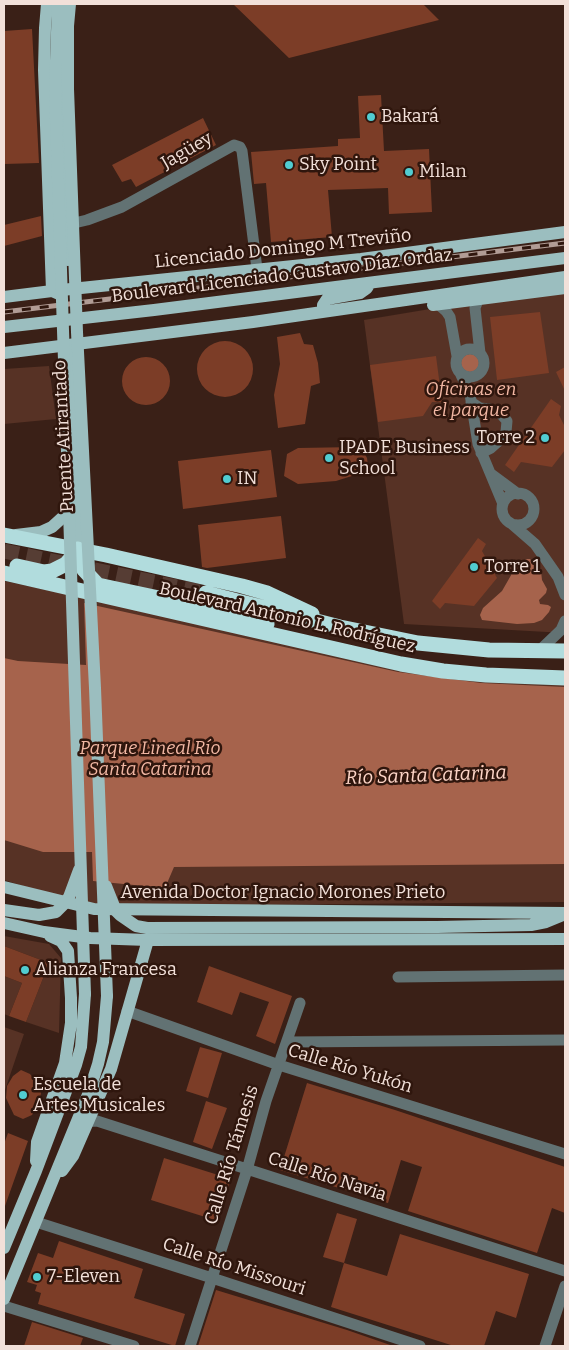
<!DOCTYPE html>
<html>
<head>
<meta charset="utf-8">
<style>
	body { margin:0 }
	#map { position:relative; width:569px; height:1350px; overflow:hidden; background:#3a2017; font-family:Bitter,serif }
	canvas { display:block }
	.frame { position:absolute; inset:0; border:5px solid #f2e0d9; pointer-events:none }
</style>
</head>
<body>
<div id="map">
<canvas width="569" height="1350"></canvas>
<div class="frame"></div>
</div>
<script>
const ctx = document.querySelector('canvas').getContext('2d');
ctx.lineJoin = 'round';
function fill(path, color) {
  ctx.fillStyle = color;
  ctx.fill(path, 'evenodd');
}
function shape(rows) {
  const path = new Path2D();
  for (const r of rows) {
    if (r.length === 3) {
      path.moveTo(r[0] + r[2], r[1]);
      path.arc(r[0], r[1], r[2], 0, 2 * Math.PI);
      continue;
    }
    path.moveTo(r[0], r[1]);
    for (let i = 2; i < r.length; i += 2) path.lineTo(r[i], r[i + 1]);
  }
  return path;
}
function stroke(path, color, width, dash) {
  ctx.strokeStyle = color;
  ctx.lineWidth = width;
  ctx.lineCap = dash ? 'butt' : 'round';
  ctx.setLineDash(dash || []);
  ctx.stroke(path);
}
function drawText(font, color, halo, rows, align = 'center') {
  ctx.font = font + ' Bitter,serif';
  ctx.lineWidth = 5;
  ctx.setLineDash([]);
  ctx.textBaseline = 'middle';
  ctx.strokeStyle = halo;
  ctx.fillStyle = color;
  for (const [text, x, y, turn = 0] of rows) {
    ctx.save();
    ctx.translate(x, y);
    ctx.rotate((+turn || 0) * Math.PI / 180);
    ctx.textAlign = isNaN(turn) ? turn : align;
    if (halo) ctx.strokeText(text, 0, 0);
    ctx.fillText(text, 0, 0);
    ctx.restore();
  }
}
fill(shape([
	[565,292,565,633,404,624,364,320,430,309],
	[49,366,56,419,4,424,4,369],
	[4,581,430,671,565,677,565,902,130,906,74,902,4,880],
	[4,936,49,944,61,958,59,1033,26,1022,49,963,4,946],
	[4,976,22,983,9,1016,4,1014],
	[4,1027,24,1034,4,1093]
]), '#573225');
fill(shape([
	[470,363,9],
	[527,559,530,559,541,571,542,580,547,589,546,593,539,600,540,604,548,605,551,607,549,612,542,620,534,623,517,624,482,620,480,615,483,608,502,591,518,563],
	[84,603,398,672,481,683,565,687,565,864,174,867,165,888,93,881,92,852,43,852,4,840,4,658,18,661,86,665]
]), '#a6634c');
fill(shape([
	[233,4,423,4,439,20,289,58],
	[32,29,39,163,4,164,4,31],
	[381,95,384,151,429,149,432,212,389,214,388,188,328,190,332,237,271,242,266,183,254,184,251,152,338,146,338,139,360,138,358,96],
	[203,118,216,145,136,187,131,179,122,182,112,165],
	[41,216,42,236,4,246,4,225],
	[540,312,549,373,497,380,490,317],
	[300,333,304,344,313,345,318,363,320,383,311,386,305,424,278,428,274,395,280,364,277,337],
	[225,369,28],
	[436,356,442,402,432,402,423,416,378,422,370,365],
	[146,381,24],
	[565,367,565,391,556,372],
	[551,399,561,406,559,415,565,427,565,450,552,467,521,462,514,472,505,465],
	[356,447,363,451,367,458,368,466,355,475,336,481,298,484,284,476,287,454,298,448],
	[271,450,277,497,183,509,178,461],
	[281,516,286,558,207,568,202,567,198,525],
	[478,538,486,544,482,551,497,578,474,606,445,603,440,609,432,601],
	[4,946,49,963,26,1022,9,1016,22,983,4,976],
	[209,966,292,996,275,1044,256,1036,269,1002,240,992,232,1015,197,1002],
	[200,1047,222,1053,208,1098,186,1091],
	[21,1070,30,1074,37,1083,41,1093,39,1104,32,1115,23,1119,14,1115,6,1098,7,1086,13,1076],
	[307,1083,395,1110,565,1167,565,1213,552,1208,537,1253,408,1211,422,1167,401,1160,388,1203,280,1170],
	[206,1101,227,1108,212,1149,193,1142],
	[8,1133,28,1141,5,1206,4,1144],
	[164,1158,231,1179,218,1221,151,1200],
	[337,1213,357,1219,344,1263,323,1257],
	[400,1234,529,1274,516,1318,496,1311,484,1346,454,1346,331,1307,344,1263,387,1276],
	[59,1241,143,1269,134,1298,185,1314,175,1346,38,1304,41,1293,35,1291,37,1285,27,1282,38,1253,53,1258],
	[216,1290,347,1330,393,1346,198,1346],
	[32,1322,83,1338,80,1346,24,1346]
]), '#7c3d27');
stroke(shape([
	[4,551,206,593]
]), '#563d34', 15, [15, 8]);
stroke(shape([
	[66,225,87,220,122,207,234,145,240,147,242,151,257,269],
	[478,300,475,308,480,353],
	[438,304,446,311,450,317,457,356],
	[470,363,14],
	[461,375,470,394,478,444,503,504],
	[471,402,480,408,490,409,501,414,507,421,506,432,500,440,491,448,481,453],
	[491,474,518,494],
	[518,509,16],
	[512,524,535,544,558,577,565,595],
	[539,651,561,630,565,621],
	[398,977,565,975],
	[127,1011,279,1065,565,1154],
	[287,1042,565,1040],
	[81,1122,97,1121,565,1271],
	[36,1222,212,1278,420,1346],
	[4,1306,134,1346],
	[190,1346,247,1170,266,1101,300,1003],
	[545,1346,565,1286]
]), '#627273', 11);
stroke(shape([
	[47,4,45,28,44,70,52,291,59,294],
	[61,65,68,260],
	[4,297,52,291,361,259,565,232],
	[433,305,565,288],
	[323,311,323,305,327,299,360,293,367,288,370,283],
	[4,327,154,310,565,258],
	[70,350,78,549],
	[4,353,253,322,565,277],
	[16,535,41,532,52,527,74,507],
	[4,887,94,909,565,913],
	[4,923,44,932,90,938,148,940,565,939],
	[437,927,531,925,546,922,563,915],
	[36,1161,37,1142,65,1063,71,1023,71,998,68,951,61,941,50,936],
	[62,1171,73,1156,111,1069,148,940],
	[4,1248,36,1171,76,1065,81,1047,85,994],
	[4,1299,89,1092,98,1064,103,1042,107,996]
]), '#9bbebf', 12);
stroke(shape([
	[4,535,106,555,242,586,267,593,312,614],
	[78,549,79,560,84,570,98,585,220,611,267,624],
	[17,566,44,572,52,571,66,564,78,550],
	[4,573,401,664,443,671,486,675,565,678],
	[206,593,340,627,418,643,489,650,565,651]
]), '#b1dcdd', 15);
const rail = shape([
	[4,312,565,243]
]);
stroke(rail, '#b19c95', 5);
stroke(rail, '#2f160d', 3, [9]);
stroke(shape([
	[58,4,55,89,85,994],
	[70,4,68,26,68,89,77,332,95,688,107,996],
	[106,886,116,911,120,915,136,926,147,928,437,927],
	[4,910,39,915,56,912,64,904,69,897,79,870]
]), '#9bbebf', 12);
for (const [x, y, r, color] of [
	[371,117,5,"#51ccd1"],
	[289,165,5,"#51ccd1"],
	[409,172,5,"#51ccd1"],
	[545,438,5,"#51ccd1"],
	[329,458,5,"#51ccd1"],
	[227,479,5,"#51ccd1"],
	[474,567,5,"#51ccd1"],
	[25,970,5,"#51ccd1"],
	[23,1095,5,"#51ccd1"],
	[37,1277,5,"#51ccd1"]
]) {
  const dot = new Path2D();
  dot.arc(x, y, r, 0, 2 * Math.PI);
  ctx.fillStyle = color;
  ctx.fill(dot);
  stroke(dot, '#2f160d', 2);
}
drawText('18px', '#f2e0d9', '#2f160d', [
	["Bakará",381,117],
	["Sky Point",299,165],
	["Milan",419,172],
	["Torre 2",535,438,"right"],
	["IPADE Business",339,448],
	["School",339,469],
	["IN",237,479],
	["Torre 1",484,567],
	["Alianza Francesa",35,970],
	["Escuela de",33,1085],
	["Artes Musicales",33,1106],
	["7-Eleven",47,1277]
], 'left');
drawText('18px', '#f2e0d9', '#2f160d', [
	["Jagüey",187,151,-30],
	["Licenciado Domingo M Treviño",283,249,-6],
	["Boulevard Licenciado Gustavo Díaz Ordaz",282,276,-7],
	["Puente Atirantado",64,436,-93],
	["Boulevard Antonio L. Rodríguez",287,618,13],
	["Avenida Doctor Ignacio Morones Prieto",283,893],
	["Calle Río Yukón",350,1069,17],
	["Calle Río Támesis",232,1155,-73],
	["Calle Río Navia",327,1177,18],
	["Calle Río Missouri",234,1267,18]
]);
drawText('italic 18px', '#f3b8a4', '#2f160d', [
	["Oficinas en",471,390],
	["el parque",471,411],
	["Parque Lineal Río",150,749],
	["Santa Catarina",150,770]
]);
drawText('italic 19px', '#fdd5c7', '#2f160d', [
	["Río Santa Catarina",426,776,-2]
]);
</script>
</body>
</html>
